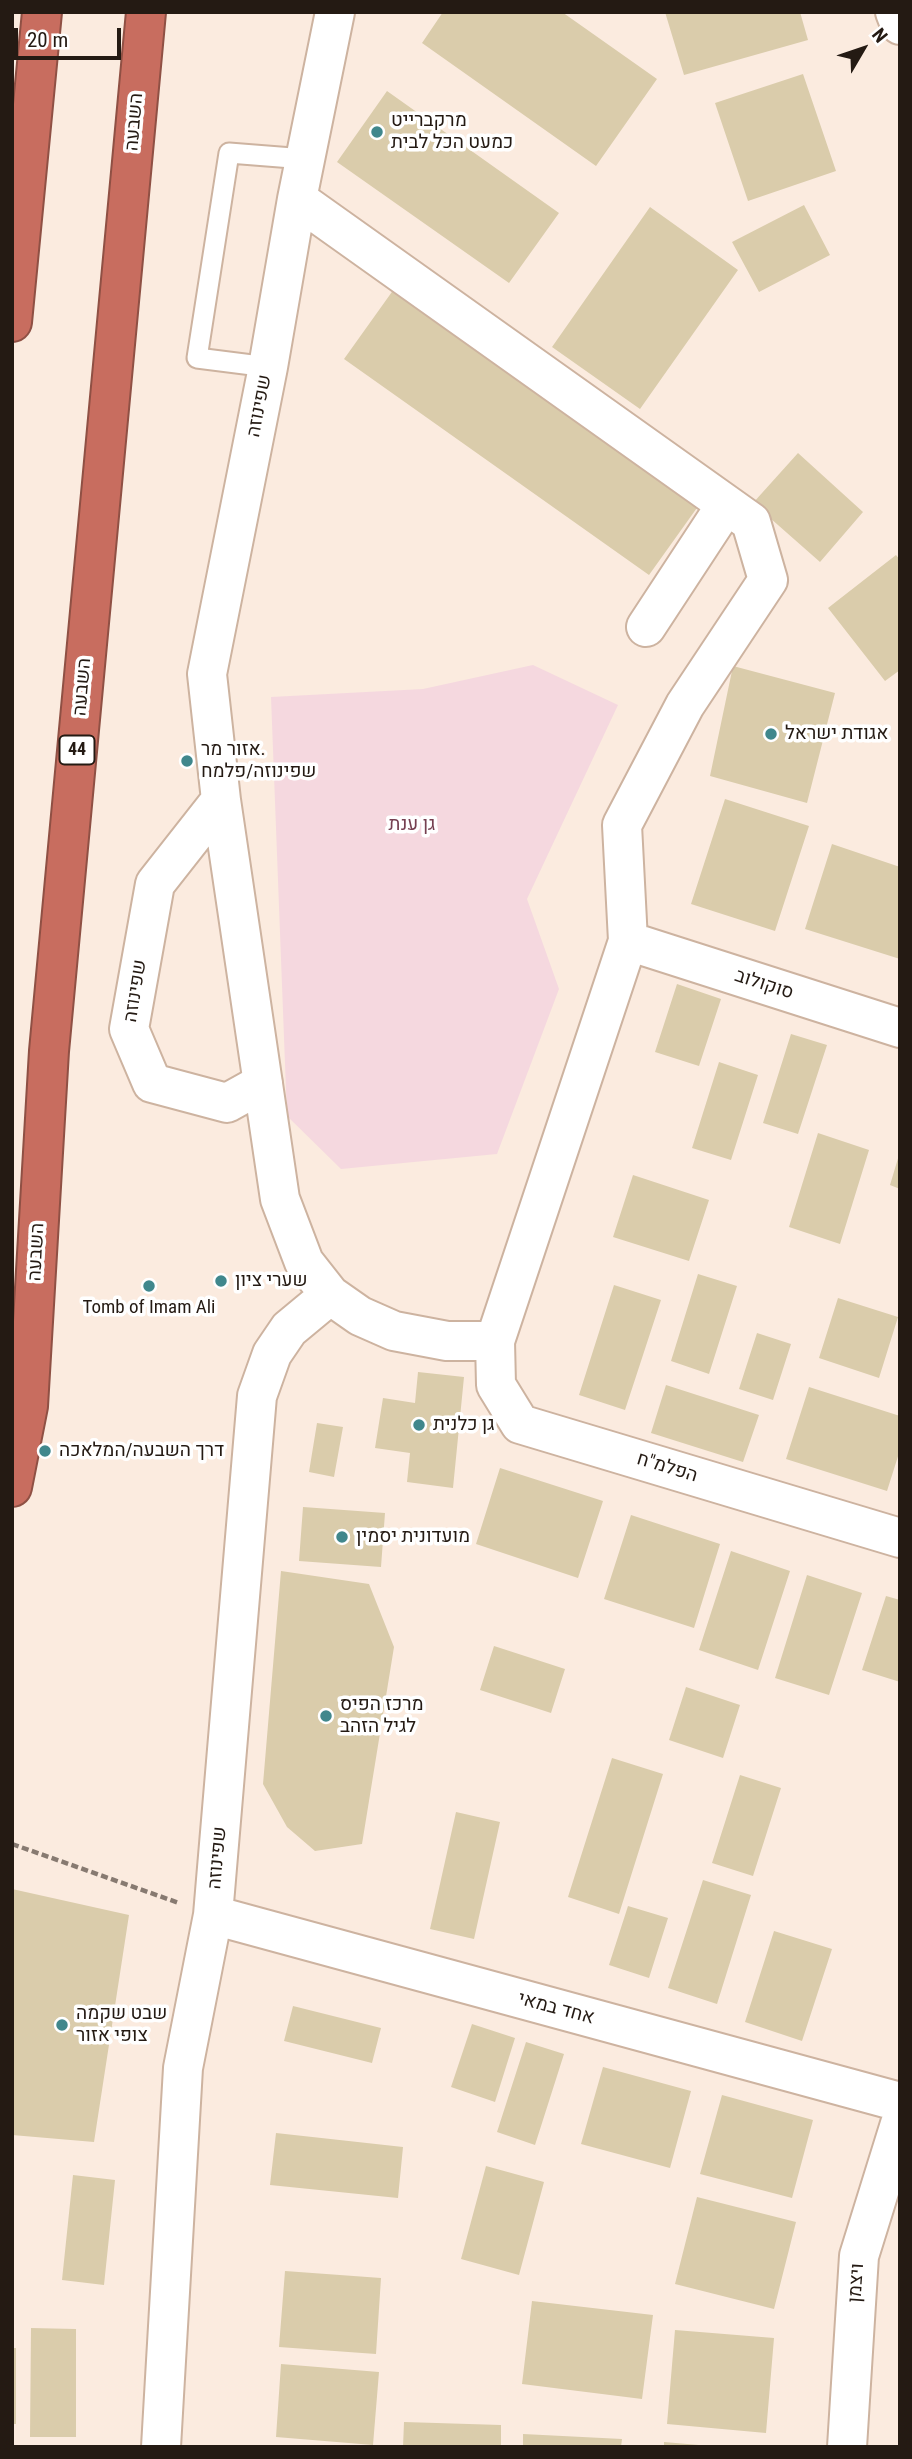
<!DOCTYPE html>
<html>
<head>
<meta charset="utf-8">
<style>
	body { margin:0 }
	#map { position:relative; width:912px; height:2459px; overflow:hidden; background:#fbebdf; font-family:"Roboto Condensed",sans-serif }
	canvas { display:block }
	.frame { position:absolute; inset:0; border:14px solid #241a13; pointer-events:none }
	.north { position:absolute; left:828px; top:14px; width:70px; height:70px; -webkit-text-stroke:5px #fff; paint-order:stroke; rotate:51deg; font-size:19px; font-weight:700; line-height:28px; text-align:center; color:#241a13 }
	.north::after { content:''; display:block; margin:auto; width:24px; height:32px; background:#241a13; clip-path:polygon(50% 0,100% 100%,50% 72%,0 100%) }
	.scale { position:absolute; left:14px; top:28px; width:107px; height:32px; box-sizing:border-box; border:4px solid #241a13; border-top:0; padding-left:9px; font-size:21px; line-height:24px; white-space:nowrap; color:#241a13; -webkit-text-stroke:5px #fff; paint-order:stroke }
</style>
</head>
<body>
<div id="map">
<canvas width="912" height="2459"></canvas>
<div class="frame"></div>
<div class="north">N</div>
<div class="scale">20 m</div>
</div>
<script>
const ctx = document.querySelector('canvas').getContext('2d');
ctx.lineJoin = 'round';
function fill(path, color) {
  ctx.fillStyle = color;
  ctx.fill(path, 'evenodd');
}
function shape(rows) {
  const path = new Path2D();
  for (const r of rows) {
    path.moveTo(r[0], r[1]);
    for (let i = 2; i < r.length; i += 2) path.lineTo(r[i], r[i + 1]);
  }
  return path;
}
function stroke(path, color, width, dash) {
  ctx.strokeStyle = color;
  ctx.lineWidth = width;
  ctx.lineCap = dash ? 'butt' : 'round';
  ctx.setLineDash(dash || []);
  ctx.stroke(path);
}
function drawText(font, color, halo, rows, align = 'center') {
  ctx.font = font + ' "Roboto Condensed",Heebo,sans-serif';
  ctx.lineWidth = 7;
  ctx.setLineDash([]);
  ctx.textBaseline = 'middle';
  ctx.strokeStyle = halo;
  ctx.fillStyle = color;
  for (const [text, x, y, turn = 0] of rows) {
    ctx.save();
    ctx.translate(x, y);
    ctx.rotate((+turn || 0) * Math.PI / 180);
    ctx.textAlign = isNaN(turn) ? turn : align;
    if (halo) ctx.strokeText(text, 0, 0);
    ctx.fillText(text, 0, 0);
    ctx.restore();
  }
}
fill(shape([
	[533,665,618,705,527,899,559,989,497,1154,341,1169,287,1116,271,697,423,689]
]), '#f5d8df');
fill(shape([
	[443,12,562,12,657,79,596,166,422,43],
	[665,12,800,12,808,40,684,75],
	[803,74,836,171,748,201,715,103],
	[387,91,559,213,509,283,337,162],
	[804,205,830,255,759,292,732,242],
	[650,207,738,270,640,409,552,347],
	[394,289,699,505,649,575,344,359],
	[798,453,863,512,820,562,753,503],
	[896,555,900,560,900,670,885,681,828,608],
	[733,666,835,693,807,803,710,776],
	[725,799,809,826,775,931,691,904],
	[832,844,900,867,900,959,805,929],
	[677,984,721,999,699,1066,655,1052],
	[791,1034,827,1045,798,1134,763,1123],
	[719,1062,758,1075,731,1160,692,1148],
	[818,1133,869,1150,840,1244,789,1227],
	[899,1155,900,1155,900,1189,890,1185],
	[633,1175,709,1200,689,1261,613,1237],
	[698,1274,737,1286,709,1374,671,1361],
	[614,1285,661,1300,625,1410,579,1395],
	[838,1298,898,1317,879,1378,819,1358],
	[757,1333,791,1344,773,1400,739,1389],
	[418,1372,464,1377,453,1488,407,1482,410,1453,375,1448,383,1398,415,1403],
	[666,1385,759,1415,743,1462,651,1433],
	[809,1387,900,1416,900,1450,887,1491,786,1459],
	[317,1423,343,1427,334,1477,309,1472],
	[500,1468,603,1501,578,1578,476,1544],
	[303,1507,385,1513,381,1567,299,1561],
	[631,1515,720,1544,694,1628,604,1599],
	[731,1551,790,1571,758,1670,699,1650],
	[281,1571,369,1584,394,1647,362,1844,315,1851,287,1827,263,1784],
	[807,1575,862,1593,829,1695,775,1678],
	[886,1596,900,1600,900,1682,862,1670],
	[494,1646,565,1669,551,1713,480,1690],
	[686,1687,740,1705,723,1758,669,1740],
	[612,1758,663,1774,619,1914,568,1897],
	[740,1775,781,1788,753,1876,712,1863],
	[456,1812,500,1822,474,1939,430,1929],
	[703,1880,751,1895,717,2004,668,1988],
	[12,1889,129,1915,94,2142,12,2135],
	[628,1906,668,1918,649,1978,609,1965],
	[774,1931,832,1949,802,2041,745,2022],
	[293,2006,381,2028,372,2063,284,2041],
	[472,2024,515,2038,495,2102,451,2087],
	[526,2042,564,2054,535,2145,497,2132],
	[603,2067,691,2091,670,2168,581,2144],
	[722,2095,813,2120,792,2198,700,2174],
	[276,2133,403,2147,398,2198,270,2185],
	[486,2166,544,2182,519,2275,461,2259],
	[73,2175,115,2180,104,2285,62,2280],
	[697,2197,796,2222,774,2309,675,2284],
	[285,2271,381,2278,376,2354,279,2347],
	[532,2301,653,2315,642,2399,522,2384],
	[31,2328,76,2329,76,2437,30,2437],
	[675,2330,774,2338,766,2433,667,2424],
	[12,2348,16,2348,16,2424,12,2424],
	[281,2364,379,2372,373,2445,276,2437],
	[404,2422,501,2425,501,2447,403,2447],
	[523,2434,622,2439,621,2447,523,2447],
	[664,2442,699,2445,699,2447,664,2447]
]), '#daccab');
const lane = shape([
	[268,367,197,358,229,153,305,159]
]);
const street = shape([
	[297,199,751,522,768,580,685,705,622,825,628,941,495,1341,496,1385,520,1424,900,1538],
	[646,627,726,505],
	[221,800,155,884,129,1029,152,1083,227,1103,263,1083],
	[628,941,900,1028],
	[330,1295,304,1262,280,1199,221,800,207,674,268,367,297,199,335,12],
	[213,1915,900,2102],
	[161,2447,183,2068,213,1915,257,1396,272,1354,289,1329,330,1295,360,1316,394,1331,447,1341,495,1341],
	[847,2447,859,2256,900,2124]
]);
const secondary = shape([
	[895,12,900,25]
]);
const highway = shape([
	[12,322,42,12],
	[12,1487,28,1406,49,1051,146,12]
]);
stroke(lane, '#cdb3a0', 23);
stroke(street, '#cdb3a0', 42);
stroke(secondary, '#cdb3a0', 42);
stroke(highway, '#8f5044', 42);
stroke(shape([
	[12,1844,179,1903]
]), '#877a71', 4.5, [7, 3.5]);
stroke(lane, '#fff', 19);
stroke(street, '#fff', 38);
stroke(secondary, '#fff', 38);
stroke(highway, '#c86d5f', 38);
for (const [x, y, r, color] of [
	[377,132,7,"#40878c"],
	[771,734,7,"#40878c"],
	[187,761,7,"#40878c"],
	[221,1281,7,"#40878c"],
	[149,1286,7,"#40878c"],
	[419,1425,7,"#40878c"],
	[45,1451,7,"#40878c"],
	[342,1537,7,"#40878c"],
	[326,1716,7,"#40878c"],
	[62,2025,7,"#40878c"]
]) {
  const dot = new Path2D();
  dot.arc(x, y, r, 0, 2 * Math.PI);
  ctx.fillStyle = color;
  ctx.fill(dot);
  stroke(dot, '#fff', 2.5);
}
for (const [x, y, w] of [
	[77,750,35]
]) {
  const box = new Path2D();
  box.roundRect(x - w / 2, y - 14.5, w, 29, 5);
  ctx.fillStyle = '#fff';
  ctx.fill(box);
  stroke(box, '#241a13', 2);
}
drawText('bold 18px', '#241a13', null, [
	["44",77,750]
]);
drawText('19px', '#241a13', '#fff', [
	["מרקברייט",391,121],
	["כמעט הכל לבית",391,143],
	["אגודת ישראל",785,734],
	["אזור מר.",201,750],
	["שפינוזה/פלמח",201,772],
	["שערי ציון",235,1281],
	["Tomb of Imam Ali",149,1308,"center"],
	["גן כלנית",433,1425],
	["דרך השבעה/המלאכה",59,1451],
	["מועדונית יסמין",356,1537],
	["מרכז הפיס",340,1705],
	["לגיל הזהב",340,1727],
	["שבט שקמה",76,2014],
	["צופי אזור",76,2036]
], 'left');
drawText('19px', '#241a13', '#fff', [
	["השבעה",135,122,-85],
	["שפינוזה",260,406,-79],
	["השבעה",83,687,-85],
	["סוקולוב",764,985,18],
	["שפינוזה",136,991,-81],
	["השבעה",37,1252,-87],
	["הפלמ\"ח",667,1468,17],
	["שפינוזה",218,1858,-85],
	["אחד במאי",556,2009,15],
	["ויצמן",857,2283,-86]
]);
drawText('19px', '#764051', '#fff', [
	["גן ענת",412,825]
]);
</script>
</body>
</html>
